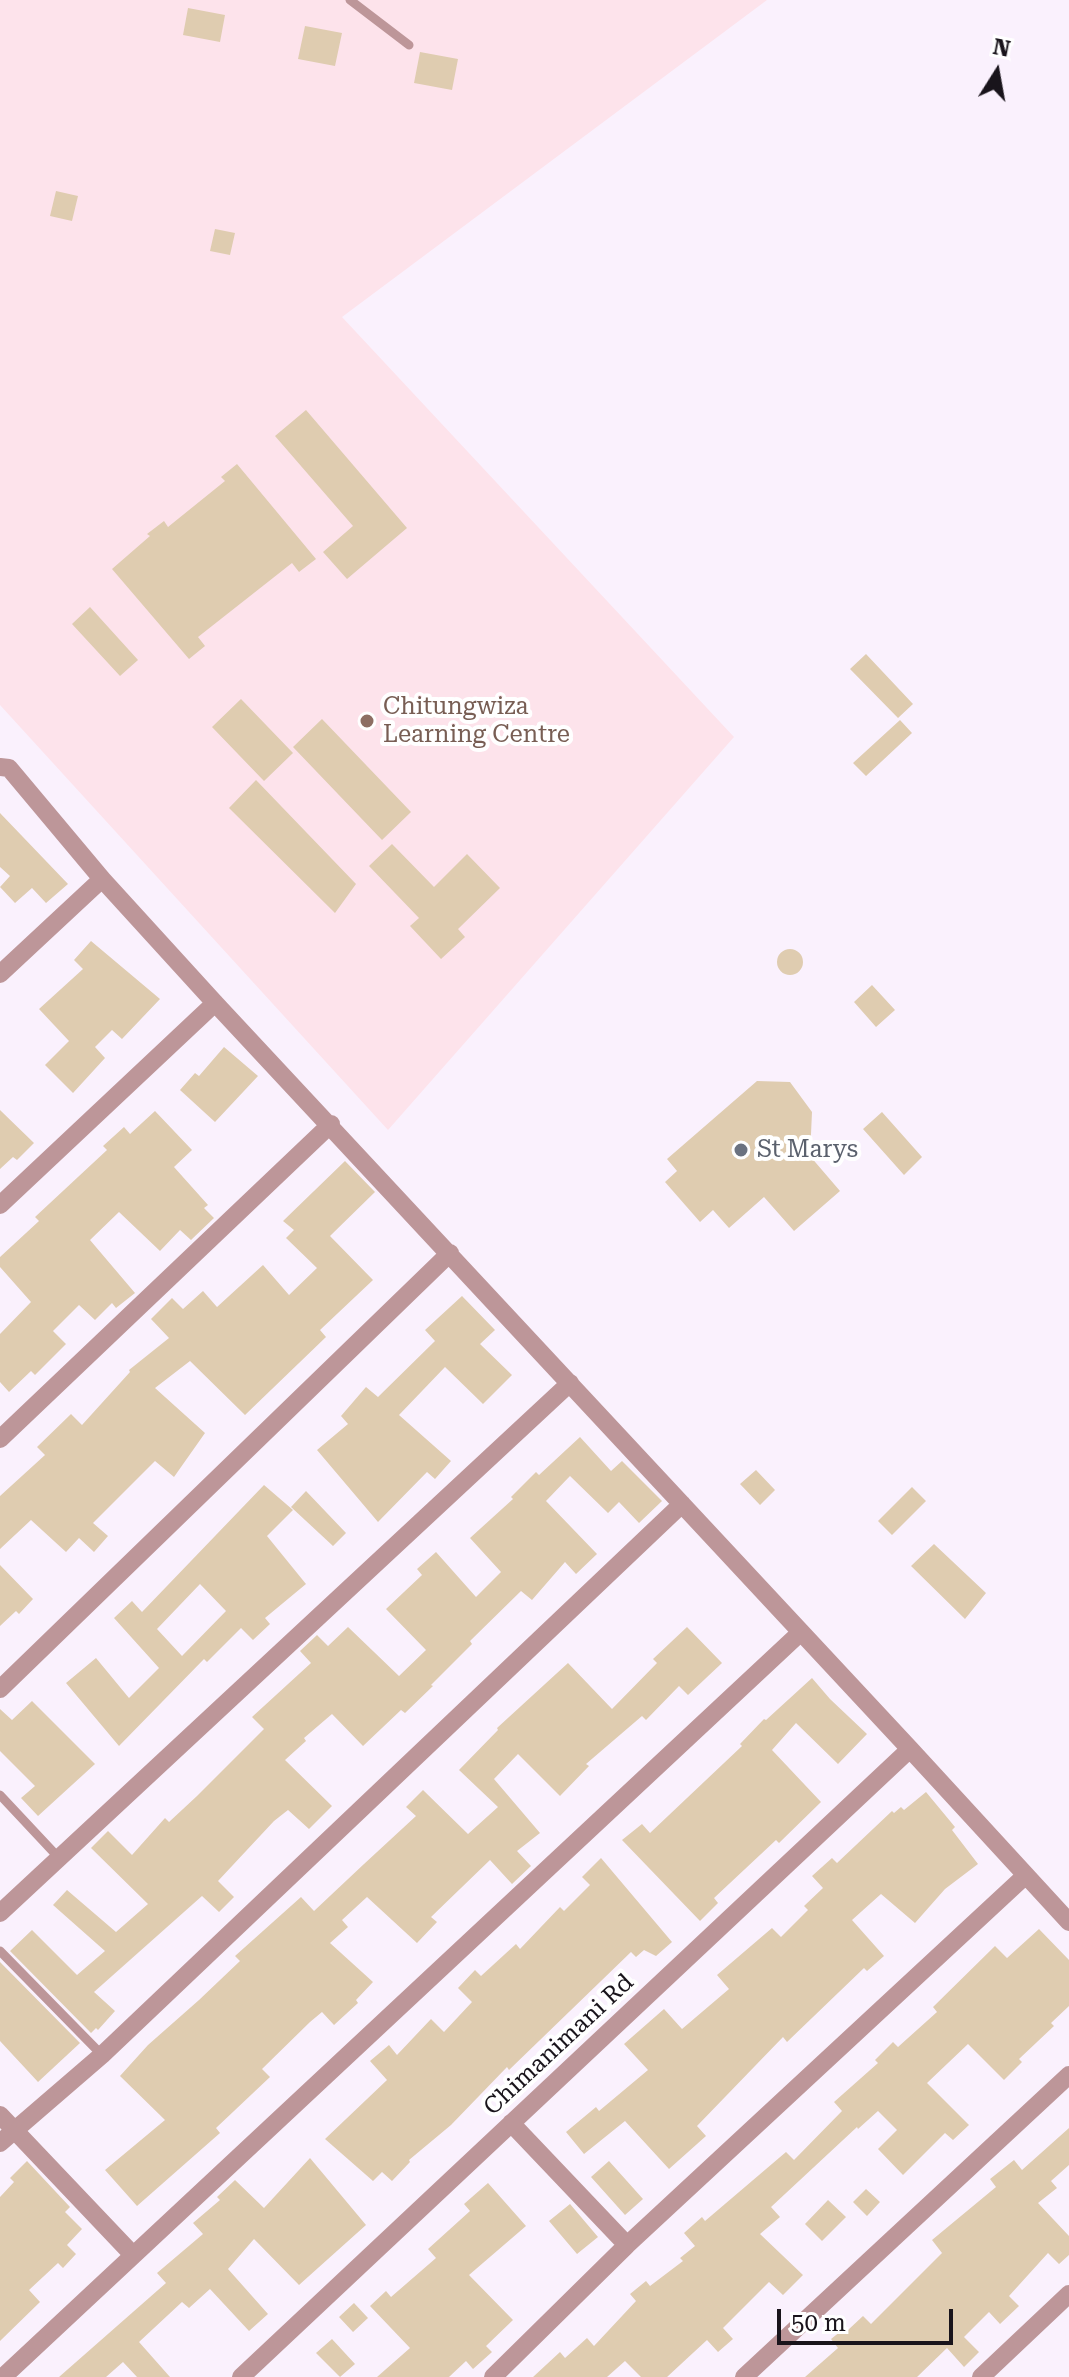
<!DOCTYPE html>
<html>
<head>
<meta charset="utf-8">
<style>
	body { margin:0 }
	#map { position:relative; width:1069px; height:2377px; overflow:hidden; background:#faf1fd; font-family:"Roboto Serif",serif }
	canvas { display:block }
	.north { position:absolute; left:957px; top:32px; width:80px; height:80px; -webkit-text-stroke:6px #fff; paint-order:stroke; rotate:11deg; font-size:22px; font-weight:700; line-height:32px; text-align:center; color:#19141b }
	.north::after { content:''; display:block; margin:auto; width:28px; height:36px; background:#19141b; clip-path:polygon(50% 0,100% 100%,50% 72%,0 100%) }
	.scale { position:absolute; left:777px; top:2309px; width:176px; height:36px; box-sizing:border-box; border:4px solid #19141b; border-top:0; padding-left:10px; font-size:24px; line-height:28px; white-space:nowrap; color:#19141b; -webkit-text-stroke:6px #fff; paint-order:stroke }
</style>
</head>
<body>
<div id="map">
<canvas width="1069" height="2377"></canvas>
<div class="north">N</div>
<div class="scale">50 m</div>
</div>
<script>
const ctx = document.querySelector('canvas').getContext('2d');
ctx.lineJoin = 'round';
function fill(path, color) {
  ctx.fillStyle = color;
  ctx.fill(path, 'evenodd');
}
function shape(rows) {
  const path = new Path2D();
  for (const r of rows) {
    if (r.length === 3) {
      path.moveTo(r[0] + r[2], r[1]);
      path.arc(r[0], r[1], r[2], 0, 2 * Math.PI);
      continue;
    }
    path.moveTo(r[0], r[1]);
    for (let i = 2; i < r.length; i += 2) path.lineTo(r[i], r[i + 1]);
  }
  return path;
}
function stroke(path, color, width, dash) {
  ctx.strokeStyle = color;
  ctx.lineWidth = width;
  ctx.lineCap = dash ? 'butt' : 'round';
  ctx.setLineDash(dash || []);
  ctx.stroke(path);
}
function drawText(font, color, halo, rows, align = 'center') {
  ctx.font = font + ' "Roboto Serif",serif';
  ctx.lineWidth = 8;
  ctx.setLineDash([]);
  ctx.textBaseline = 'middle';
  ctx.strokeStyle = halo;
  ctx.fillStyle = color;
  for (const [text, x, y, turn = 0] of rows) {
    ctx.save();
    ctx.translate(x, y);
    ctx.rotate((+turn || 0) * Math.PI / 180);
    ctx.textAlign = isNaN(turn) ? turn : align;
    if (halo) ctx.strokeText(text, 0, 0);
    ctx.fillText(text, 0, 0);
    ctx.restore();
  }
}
fill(shape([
	[0,0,767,0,342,317,734,737,388,1130,0,705]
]), '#fde3eb');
fill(shape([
	[188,8,225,15,220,42,183,35],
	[305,26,342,33,335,66,298,59],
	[420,52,458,59,452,90,414,83],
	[56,191,78,196,72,221,50,216],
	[215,229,235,233,230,255,210,251],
	[306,410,407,528,347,579,323,552,353,526,275,436],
	[237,464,316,559,299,572,292,563,198,637,205,646,189,659,112,569,150,536,147,534,164,521,168,527,225,481,221,477],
	[90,607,138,660,120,676,72,624],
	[866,654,913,704,898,718,850,669],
	[241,699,293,753,264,781,212,727],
	[322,719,411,812,382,840,293,747],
	[900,720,912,733,866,776,853,763],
	[256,780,356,884,335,913,229,808],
	[0,813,68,884,46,903,32,888,15,903,0,887,10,876,0,867],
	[392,844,434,887,467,854,500,888,458,929,465,937,441,959,410,926,419,918,369,866],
	[91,941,160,999,122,1039,112,1030,95,1047,105,1058,73,1093,45,1065,69,1041,39,1009,83,969,74,960],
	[790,962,13],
	[872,985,895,1010,876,1027,854,1002],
	[224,1047,258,1076,215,1122,180,1090,195,1073,199,1076],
	[757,1081,790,1082,812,1112,810,1156,840,1191,794,1231,764,1197,729,1228,713,1210,700,1222,665,1182,677,1171,667,1159],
	[0,1110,34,1143,17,1160,13,1157,0,1169],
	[155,1111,192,1150,174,1167,208,1205,204,1208,214,1218,191,1240,180,1230,160,1251,119,1212,90,1240,135,1293,116,1308,112,1303,95,1320,79,1305,53,1331,66,1344,35,1375,31,1371,9,1392,0,1382,0,1334,31,1302,0,1267,0,1257,39,1221,35,1217,107,1150,103,1146,124,1127,130,1134],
	[882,1112,922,1157,904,1175,863,1129],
	[345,1161,375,1192,330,1236,373,1280,320,1330,326,1337,245,1415,190,1361,155,1388,205,1433,174,1477,155,1461,93,1523,108,1536,94,1552,79,1538,66,1552,31,1520,0,1549,0,1496,45,1455,37,1447,71,1414,82,1425,130,1372,129,1370,169,1338,151,1319,172,1298,183,1309,203,1291,217,1307,263,1265,289,1295,317,1268,286,1238,294,1230,283,1221],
	[462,1296,495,1330,480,1344,512,1375,483,1404,445,1367,399,1415,451,1461,435,1479,427,1472,378,1522,317,1450,348,1424,341,1416,366,1387,378,1397,435,1341,425,1330],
	[580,1437,611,1471,622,1461,662,1501,639,1523,619,1502,608,1513,570,1476,546,1501,597,1554,576,1574,565,1562,532,1600,521,1591,470,1641,472,1644,431,1685,433,1686,405,1713,401,1710,363,1746,332,1714,304,1738,306,1741,285,1760,332,1806,309,1829,288,1810,274,1821,218,1881,234,1897,219,1912,202,1896,94,1992,115,2011,98,2030,96,2028,91,2033,10,1951,32,1930,77,1975,105,1951,53,1905,67,1890,116,1932,148,1904,91,1848,108,1831,132,1855,165,1818,169,1822,197,1796,264,1729,252,1717,311,1663,300,1651,317,1635,328,1646,348,1627,399,1676,426,1650,386,1609,422,1575,417,1569,436,1552,476,1597,501,1572,470,1538,513,1499,511,1497,536,1472,539,1475],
	[756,1470,775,1490,760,1505,740,1484],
	[264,1485,293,1510,267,1536,306,1584,265,1618,270,1624,253,1640,241,1628,207,1662,204,1659,119,1746,66,1683,96,1658,129,1698,159,1668,114,1618,132,1601,142,1612],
	[200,1584,226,1611,182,1656,157,1629],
	[912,1487,926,1501,892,1535,878,1521],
	[306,1491,346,1533,333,1546,291,1507],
	[934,1544,986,1593,965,1619,911,1566],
	[0,1565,33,1599,19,1614,16,1611,0,1626],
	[687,1627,722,1663,688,1695,679,1686,646,1720,642,1716,586,1764,589,1766,560,1796,518,1754,494,1779,540,1833,517,1851,531,1866,512,1884,490,1860,431,1917,437,1922,417,1943,367,1897,342,1920,348,1927,330,1943,373,1982,356,2000,358,2003,334,2025,322,2012,310,2022,262,2069,270,2077,216,2128,220,2133,137,2206,105,2170,165,2120,120,2076,148,2045,199,2000,240,1961,235,1956,301,1897,314,1911,364,1864,416,1816,406,1807,423,1790,468,1834,498,1807,459,1770,498,1730,497,1728,568,1663,612,1709,657,1663,653,1659],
	[812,1678,830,1699,867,1734,838,1764,796,1723,772,1750,821,1802,779,1843,776,1840,714,1898,718,1903,700,1921,622,1840,642,1824,650,1833,742,1746,740,1744,764,1719,766,1720],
	[32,1701,95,1764,38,1816,21,1798,35,1786,0,1751,0,1709,12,1720],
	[926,1792,955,1827,952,1830,978,1864,945,1889,915,1923,881,1894,852,1920,884,1956,867,1971,864,1968,787,2042,783,2037,697,2126,706,2136,669,2169,625,2121,584,2154,566,2132,596,2107,599,2111,648,2070,624,2044,664,2009,682,2029,729,1989,717,1975,772,1928,781,1937,808,1910,804,1906,823,1888,812,1876,832,1858,837,1863,892,1811,894,1813,901,1807,904,1810],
	[601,1858,672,1942,656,1956,644,1950,636,1957,631,1952,509,2070,507,2067,451,2125,409,2160,410,2162,392,2181,382,2172,373,2181,325,2139,387,2080,370,2061,389,2045,397,2055,431,2019,444,2032,472,2002,458,1988,475,1970,481,1976,516,1944,520,1949,560,1907,564,1911,590,1885,582,1877],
	[1039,1929,1069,1960,1069,2006,1051,2023,1054,2026,1019,2059,1022,2062,1004,2080,968,2044,927,2083,969,2125,953,2140,945,2133,903,2175,878,2149,897,2130,878,2111,858,2129,857,2127,771,2207,780,2217,760,2234,803,2275,783,2295,769,2282,723,2328,733,2339,718,2352,707,2340,667,2377,641,2377,625,2361,607,2377,533,2377,560,2352,565,2358,587,2338,594,2346,636,2301,630,2294,646,2281,650,2286,683,2261,680,2258,695,2246,684,2233,702,2217,705,2221,786,2152,794,2160,842,2111,834,2102,878,2063,875,2060,893,2042,898,2047,937,2012,933,2007,995,1946,1007,1958],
	[0,1962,80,2043,38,2082,0,2041],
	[1069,2128,1069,2165,1051,2181,1057,2188,1038,2203,1069,2236,1069,2255,1059,2264,1048,2253,1009,2296,1019,2306,1000,2324,989,2312,964,2337,979,2352,964,2367,947,2348,917,2377,805,2377,838,2348,831,2339,846,2327,848,2330,863,2316,871,2324,942,2253,932,2240,996,2187,990,2179,1014,2160,1022,2170],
	[310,2158,366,2225,299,2285,254,2239,228,2269,268,2314,249,2331,210,2289,189,2308,182,2302,139,2342,170,2377,137,2377,123,2362,106,2377,59,2377,166,2283,157,2273,203,2234,193,2223,220,2200,217,2197,235,2180,264,2208],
	[27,2161,70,2207,65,2212,82,2229,67,2245,76,2254,63,2268,58,2263,29,2290,40,2302,0,2341,0,2197,14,2182,10,2178],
	[609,2161,643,2199,625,2215,591,2177],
	[488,2183,526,2226,469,2275,513,2320,486,2346,492,2352,473,2369,466,2361,449,2377,377,2377,410,2348,370,2306,386,2291,391,2297,436,2258,428,2249,470,2211,464,2204],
	[866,2189,880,2202,867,2216,853,2202],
	[828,2200,846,2217,822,2241,805,2224],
	[570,2204,598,2237,577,2254,549,2221],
	[354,2303,368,2318,353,2332,339,2317],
	[332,2339,355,2364,340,2377,316,2353]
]), '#dfccb0');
stroke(shape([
	[350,0,409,45],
	[0,1795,59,1858],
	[0,1951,102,2055]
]), '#bd9699', 9);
stroke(shape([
	[0,767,9,768,102,879,215,1003,910,1749,1069,1922],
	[0,974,102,879],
	[0,1205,215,1003],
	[0,1439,331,1124],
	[0,1689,450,1253],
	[0,1913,570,1383],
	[0,2115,133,2255],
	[511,2123,627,2245],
	[0,2143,102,2055,682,1504],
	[3,2377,801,1632],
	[241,2377,910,1749],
	[493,2377,627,2245,1026,1875],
	[744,2377,1069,2075],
	[981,2377,1069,2294]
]), '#bd9699', 18);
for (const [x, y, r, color] of [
	[367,721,8,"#8d6e63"],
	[741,1150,8,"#6b7280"]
]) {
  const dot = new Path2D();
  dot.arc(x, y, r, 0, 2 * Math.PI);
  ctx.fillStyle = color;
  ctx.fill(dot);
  stroke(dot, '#fff', 3);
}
drawText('24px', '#785e54', '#fff', [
	["Chitungwiza",383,707],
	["Learning Centre",383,735]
], 'left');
drawText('24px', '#5b616d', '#fff', [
	["St Marys",757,1150]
], 'left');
drawText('24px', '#19141b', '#fff', [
	["Chimanimani Rd",559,2045,-43]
]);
</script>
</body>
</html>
